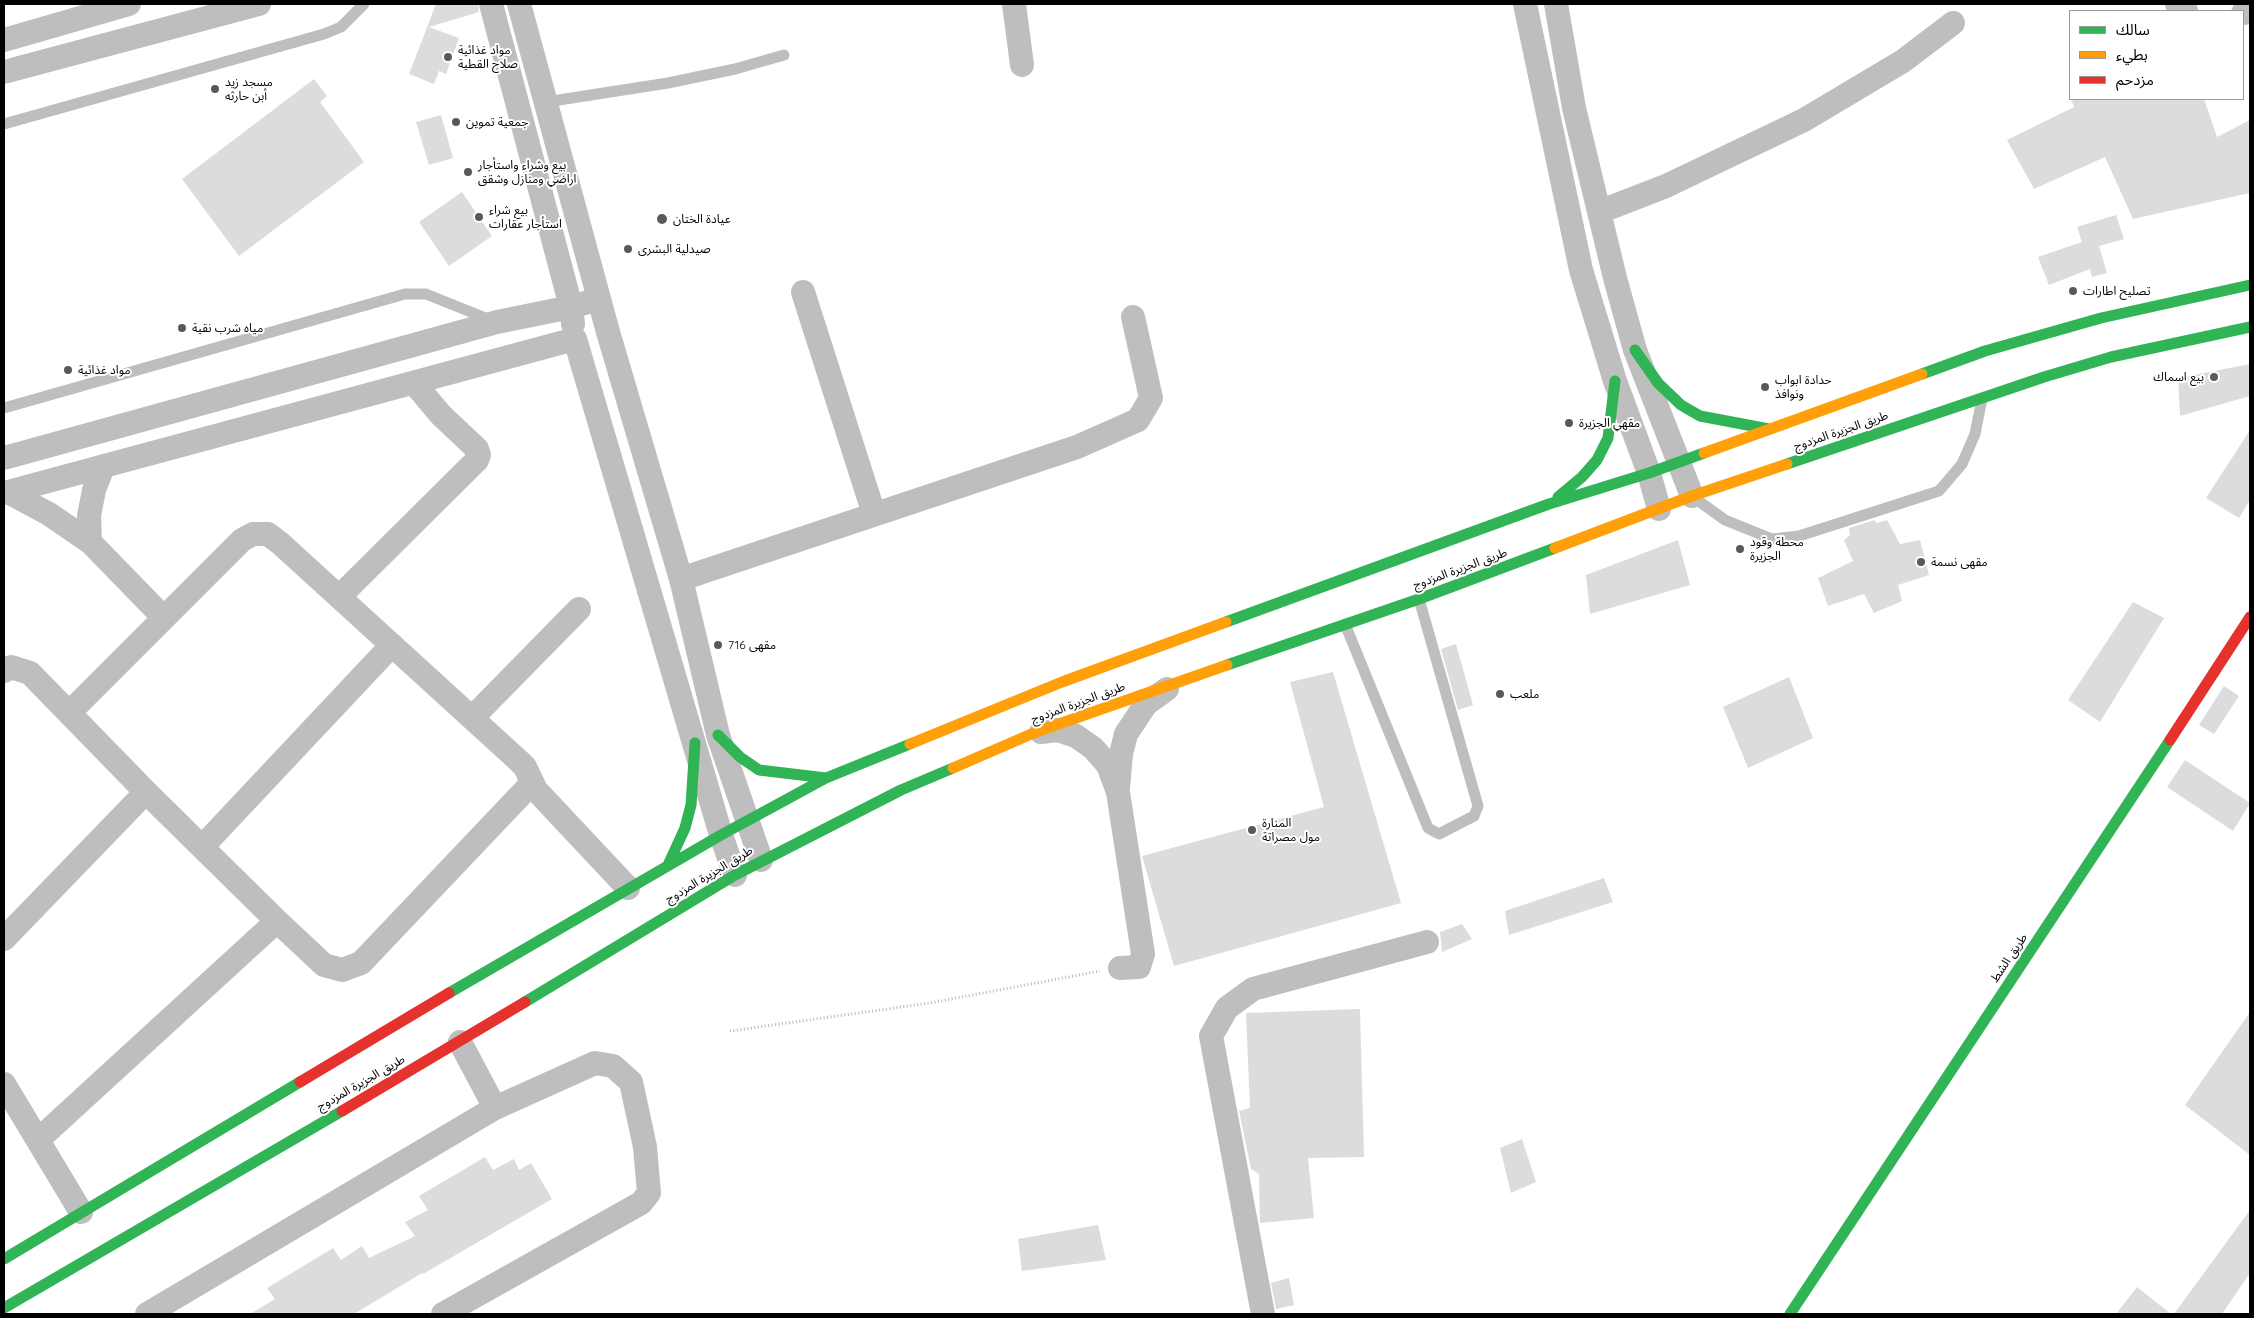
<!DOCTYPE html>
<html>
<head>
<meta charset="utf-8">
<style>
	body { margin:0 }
	#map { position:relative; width:2254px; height:1318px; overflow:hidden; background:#fff; font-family:Quicksand,"Noto Sans Arabic",sans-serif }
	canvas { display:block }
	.frame { position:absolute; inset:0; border:5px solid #000; pointer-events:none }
	.legend { position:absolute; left:2069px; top:10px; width:175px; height:90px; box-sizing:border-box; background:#fff; border:1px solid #999; margin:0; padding:6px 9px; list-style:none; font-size:15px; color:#000 }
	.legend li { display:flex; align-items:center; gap:10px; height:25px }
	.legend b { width:25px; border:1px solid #999 }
</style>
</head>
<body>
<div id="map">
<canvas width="2254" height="1318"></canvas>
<div class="frame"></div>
<ul class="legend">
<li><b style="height:6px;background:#30b455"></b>سالك</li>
<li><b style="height:6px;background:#ff9f0a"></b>بطيء</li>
<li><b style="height:6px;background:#e5322d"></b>مزدحم</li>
</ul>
</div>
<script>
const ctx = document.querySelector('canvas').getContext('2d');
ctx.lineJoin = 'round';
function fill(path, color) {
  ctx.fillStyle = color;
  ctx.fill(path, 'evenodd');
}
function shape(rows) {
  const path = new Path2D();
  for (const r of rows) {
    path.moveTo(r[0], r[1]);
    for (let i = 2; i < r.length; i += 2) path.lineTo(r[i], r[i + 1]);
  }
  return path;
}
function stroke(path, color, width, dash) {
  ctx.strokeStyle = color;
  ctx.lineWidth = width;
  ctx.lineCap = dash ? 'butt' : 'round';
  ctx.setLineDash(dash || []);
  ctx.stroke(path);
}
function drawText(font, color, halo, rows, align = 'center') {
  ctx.font = font + ' Quicksand,"Noto Sans Arabic",sans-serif';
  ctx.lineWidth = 4;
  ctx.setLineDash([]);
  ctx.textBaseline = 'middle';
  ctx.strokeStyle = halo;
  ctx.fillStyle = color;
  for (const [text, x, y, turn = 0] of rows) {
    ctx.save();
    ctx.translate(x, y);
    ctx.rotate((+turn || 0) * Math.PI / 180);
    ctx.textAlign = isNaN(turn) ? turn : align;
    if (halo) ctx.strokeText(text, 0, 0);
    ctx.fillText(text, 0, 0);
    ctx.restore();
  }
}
fill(shape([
	[436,4,478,4,479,12,429,27,459,38,446,74,439,71,434,84,409,74],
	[314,79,327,96,320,102,364,162,239,256,182,179],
	[2071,99,2204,99,2217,137,2250,120,2250,193,2133,219,2105,157,2034,189,2007,140,2074,107],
	[441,115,453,158,429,165,416,122],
	[462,192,492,236,449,266,419,222],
	[2116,215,2124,239,2099,246,2107,273,2092,277,2090,269,2049,285,2038,257,2082,242,2077,227],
	[2250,364,2250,396,2180,416,2178,378],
	[2250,430,2250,500,2239,518,2206,498],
	[1875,520,1876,523,1887,520,1900,544,1920,540,1929,575,1898,585,1902,601,1874,613,1864,594,1828,606,1818,578,1853,561,1844,540,1850,535,1849,528],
	[1678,540,1690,585,1590,614,1586,575],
	[2133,602,2164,618,2100,722,2068,700],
	[1456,644,1473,705,1458,710,1441,649],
	[1333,672,1401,903,1174,966,1142,856,1324,807,1290,682],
	[1789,677,1813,738,1748,768,1723,707],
	[2224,686,2239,696,2214,734,2199,725],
	[2185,760,2250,803,2233,831,2167,787],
	[1604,878,1613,902,1509,935,1505,911],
	[1462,924,1472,939,1442,952,1440,932],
	[1360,1009,1364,1157,1308,1158,1314,1218,1260,1223,1259,1174,1251,1169,1239,1111,1250,1108,1246,1013],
	[2250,1012,2250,1155,2185,1105],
	[1522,1139,1536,1182,1511,1193,1500,1148],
	[485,1157,493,1170,514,1159,519,1170,531,1163,552,1199,423,1274,422,1273,354,1314,250,1314,275,1299,267,1288,333,1248,341,1260,362,1246,369,1258,415,1236,405,1222,428,1210,419,1196],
	[2250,1210,2250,1273,2222,1314,2174,1314],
	[1098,1225,1106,1260,1022,1271,1018,1239],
	[1289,1278,1294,1305,1276,1309,1271,1283],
	[2137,1287,2171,1314,2116,1314]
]), '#dcdcdc');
stroke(shape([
	[730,1031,930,1003,1100,971]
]), '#b8b8b8', 3, [1, 2.5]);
stroke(shape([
	[546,102,668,83,735,69,784,55],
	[4,124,324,34,341,27,364,4],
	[4,408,405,294,426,294,493,321],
	[1693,497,1725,520,1772,539,1799,536,1939,491,1962,464,1975,434,1982,399],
	[1345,624,1428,828,1439,834,1474,816,1478,806,1419,599]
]), '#bebebe', 11);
stroke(shape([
	[491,4,571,307,573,324],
	[519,4,608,332,681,579,718,735,761,860],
	[1014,4,1022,65],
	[1525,4,1581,270,1615,381,1649,473,1659,509],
	[1556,4,1574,108,1615,278,1635,350,1692,496],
	[2177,4,2186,11],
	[2243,13,2250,12],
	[4,40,129,4],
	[4,72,259,4],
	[1599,212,1666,186,1804,120,1903,61,1953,23],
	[803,292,874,514],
	[4,458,497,322,571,307,599,299],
	[8,492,49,514,90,542,164,618],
	[4,493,575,339,721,835,735,875],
	[90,542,89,516,94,490,103,467],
	[681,579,1077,447,1138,420,1151,398,1133,317],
	[339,597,477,460,479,455,477,449,441,415,414,383],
	[4,671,11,667,30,673,146,792,277,921,324,965,342,970,361,963,532,783],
	[69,713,242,540,253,534,268,534,281,544,519,761,525,767,536,790,628,888],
	[472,718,579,609],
	[1041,732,1057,730,1067,733,1076,736,1093,748,1108,765,1118,792,1143,954,1139,967,1120,968],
	[1118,788,1121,754,1126,734,1146,704,1167,689],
	[202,847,392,645],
	[4,939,146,792],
	[460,1042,495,1108],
	[4,1084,81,1212],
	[38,1140,277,921],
	[147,1314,495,1108,595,1063,613,1066,631,1082,645,1147,649,1193,641,1203,443,1314],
	[1263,1314,1211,1036,1227,1008,1253,989,1427,942]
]), '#bebebe', 24);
stroke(shape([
	[1635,350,1658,383,1681,405,1700,416,1769,429],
	[1922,374,1985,351,2101,318,2250,285],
	[1787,464,2044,377,2111,357,2250,327],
	[1558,497,1582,477,1597,460,1608,438,1615,381],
	[1226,622,1549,504,1649,473,1704,453],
	[1227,665,1419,599,1555,548],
	[718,735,740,757,759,770,826,778],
	[668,865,685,828,691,805,695,743],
	[449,993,721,835,826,778,910,744],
	[525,1002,735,875,901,790,953,768],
	[4,1259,300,1082],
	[4,1308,342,1111],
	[1790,1314,2170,740]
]), '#30b455', 11);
stroke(shape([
	[1704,453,1922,374],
	[1555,548,1692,496,1787,464],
	[910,744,1062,682,1226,622],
	[953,768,1036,732,1227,665]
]), '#ff9f0a', 11);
stroke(shape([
	[2170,740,2250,617],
	[300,1082,449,993],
	[342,1111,525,1002]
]), '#e5322d', 11);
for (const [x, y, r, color] of [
	[448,57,5,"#595959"],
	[215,89,5,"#595959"],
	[456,122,5,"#595959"],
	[468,172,5,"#595959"],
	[479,217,5,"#595959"],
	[662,219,6,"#595959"],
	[628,249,5,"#595959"],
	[2073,291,5,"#595959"],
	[182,328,5,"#595959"],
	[68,370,5,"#595959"],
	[2214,377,5,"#595959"],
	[1765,387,5,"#595959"],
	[1569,423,5,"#595959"],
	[1740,549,5,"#595959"],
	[1921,562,5,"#595959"],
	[718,645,5,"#595959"],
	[1500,694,5,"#595959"],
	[1252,830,5,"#595959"]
]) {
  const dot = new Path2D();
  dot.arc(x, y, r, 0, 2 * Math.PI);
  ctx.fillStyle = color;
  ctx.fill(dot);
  stroke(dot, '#fff', 2);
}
drawText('12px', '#000', '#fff', [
	["مواد غذائية",458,50],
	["صلاح القطية",458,64],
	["مسجد زيد",225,82],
	["أبن حارثه",225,96],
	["جمعية تموين",466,122],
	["بيع وشراء واستأجار",478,165],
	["اراضي ومنازل وشقق",478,179],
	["بيع شراء",489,210],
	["استأجار عقارات",489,224],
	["عيادة الختان",673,219],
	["صيدلية البشرى",638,249],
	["تصليح اطارات",2083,291],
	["مياه شرب نقية",192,328],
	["مواد غذائية",78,370],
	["بيع اسماك",2204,377,"right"],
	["حدادة ابواب",1775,380],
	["ونوافذ",1775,394],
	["مقهي الجزيرة",1579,423],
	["محطة وقود",1750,542],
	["الجزيرة",1750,556],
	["مقهى نسمة",1931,562],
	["مقهى 716",728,645],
	["ملعب",1510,694],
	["المنارة",1262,823],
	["مول مصراتة",1262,837]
], 'left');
drawText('12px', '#000', '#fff', [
	["طريق الجزيرة المزدوج",1841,431,-19],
	["طريق الجزيرة المزدوج",1460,569,-20],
	["طريق الجزيرة المزدوج",1078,703,-20],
	["طريق الجزيرة المزدوج",709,875,-31],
	["طريق الشط",2009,958,-56],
	["طريق الجزيرة المزدوج",361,1083,-30]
]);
</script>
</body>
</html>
